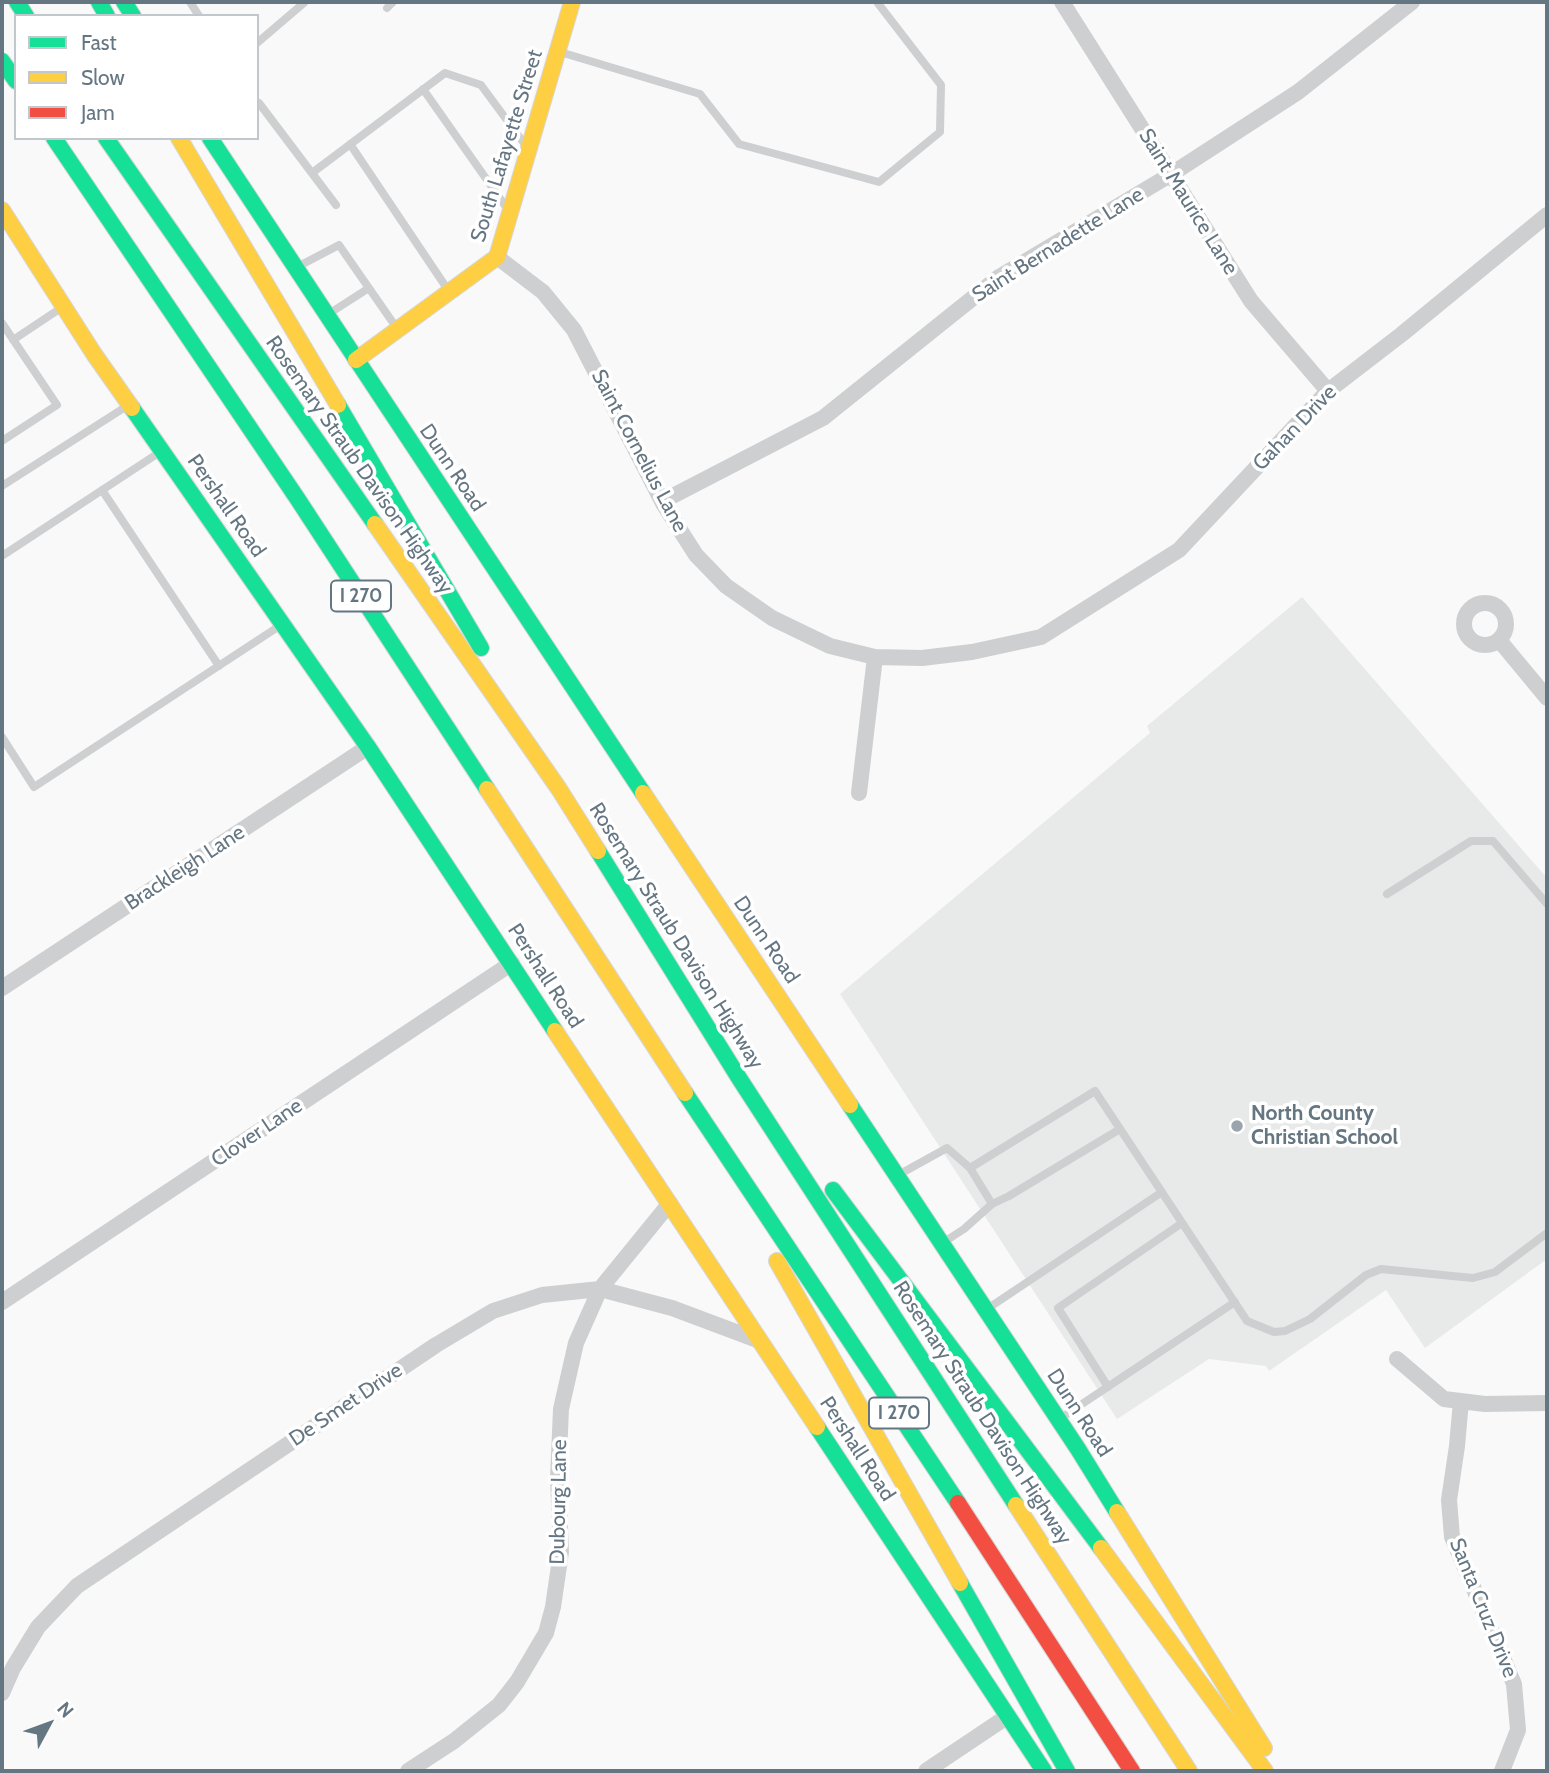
<!DOCTYPE html>
<html>
<head>
<meta charset="utf-8">
<style>
	body { margin:0 }
	#map { position:relative; width:1549px; height:1773px; overflow:hidden; background:#f9f9f9; font-family:Cabin,sans-serif }
	canvas { display:block }
	.frame { position:absolute; inset:0; border:4px solid #657683; pointer-events:none }
	.legend { position:absolute; left:14px; top:14px; width:245px; height:126px; box-sizing:border-box; background:#fff; border:2px solid #c1c8cd; margin:0; padding:9px 12px; list-style:none; font-size:21px; color:#657683 }
	.legend li { display:flex; align-items:center; gap:14px; height:35px }
	.legend b { width:35px; border:2px solid #c1c8cd }
	.north { position:absolute; left:14px; top:1689px; width:70px; height:70px; -webkit-text-stroke:5px #fff; paint-order:stroke; rotate:49deg; font-size:19px; font-weight:700; line-height:28px; text-align:center; color:#657683 }
	.north::after { content:''; display:block; margin:auto; width:24px; height:32px; background:#657683; clip-path:polygon(50% 0,100% 100%,50% 72%,0 100%) }
</style>
</head>
<body>
<div id="map">
<canvas width="1549" height="1773"></canvas>
<div class="frame"></div>
<ul class="legend">
<li><b style="height:9px;background:#16e098"></b>Fast</li>
<li><b style="height:9px;background:#ffcf43"></b>Slow</li>
<li><b style="height:9px;background:#f24e42"></b>Jam</li>
</ul>
<div class="north">N</div>
</div>
<script>
const ctx = document.querySelector('canvas').getContext('2d');
ctx.lineJoin = 'round';
function fill(path, color) {
  ctx.fillStyle = color;
  ctx.fill(path, 'evenodd');
}
function shape(rows) {
  const path = new Path2D();
  for (const r of rows) {
    if (r.length === 3) {
      path.moveTo(r[0] + r[2], r[1]);
      path.arc(r[0], r[1], r[2], 0, 2 * Math.PI);
      continue;
    }
    path.moveTo(r[0], r[1]);
    for (let i = 2; i < r.length; i += 2) path.lineTo(r[i], r[i + 1]);
  }
  return path;
}
function stroke(path, color, width, dash) {
  ctx.strokeStyle = color;
  ctx.lineWidth = width;
  ctx.lineCap = dash ? 'butt' : 'round';
  ctx.setLineDash(dash || []);
  ctx.stroke(path);
}
function drawText(font, color, halo, rows, align = 'center') {
  ctx.font = font + ' Cabin,sans-serif';
  ctx.lineWidth = 7;
  ctx.setLineDash([]);
  ctx.textBaseline = 'middle';
  ctx.strokeStyle = halo;
  ctx.fillStyle = color;
  for (const [text, x, y, turn = 0] of rows) {
    ctx.save();
    ctx.translate(x, y);
    ctx.rotate((+turn || 0) * Math.PI / 180);
    ctx.textAlign = isNaN(turn) ? turn : align;
    if (halo) ctx.strokeText(text, 0, 0);
    ctx.fillText(text, 0, 0);
    ctx.restore();
  }
}
fill(shape([
	[1302,597,1547,878,1547,1259,1425,1348,1386,1290,1269,1371,1266,1366,1209,1359,1117,1419,840,994,1150,733,1147,726]
]), '#e8e9e9');
const fast = shape([
	[17,2,26,16],
	[99,2,107,16],
	[124,2,133,16],
	[2,61,16,81],
	[54,138,297,498,487,789],
	[106,138,375,524],
	[210,138,643,793],
	[338,405,481,648],
	[132,408,368,747,555,1031],
	[598,851,739,1078,1016,1505],
	[685,1093,958,1503],
	[850,1105,1078,1449,1117,1512],
	[833,1190,1101,1548],
	[817,1427,1044,1771],
	[960,1583,1067,1771]
]);
const slow = shape([
	[179,138,338,405],
	[2,210,94,354,132,408],
	[356,360,497,257,572,2],
	[375,524,559,789,598,851],
	[487,789,685,1093],
	[643,793,850,1105],
	[555,1031,817,1427],
	[777,1261,960,1583],
	[1016,1505,1189,1771],
	[1117,1512,1264,1748],
	[1101,1548,1265,1771]
]);
const jam = shape([
	[958,1503,1132,1771]
]);
stroke(fast, '#d5d6d7', 18);
stroke(slow, '#d5d6d7', 18);
stroke(jam, '#d5d6d7', 18);
stroke(shape([
	[190,2,199,16],
	[387,8,393,2],
	[257,43,305,2],
	[560,52,700,94,739,144,879,182,940,132,941,85,877,2],
	[423,89,506,207],
	[257,105,259,103,336,205],
	[350,144,448,290],
	[312,173,445,73,481,85,526,146],
	[299,266,339,245,396,327],
	[330,313,369,288],
	[2,323,57,405,2,441],
	[13,340,61,308],
	[2,486,127,406],
	[102,490,219,666],
	[2,556,160,452],
	[2,737,34,787,281,625],
	[1387,894,1471,841,1493,841,1547,904],
	[970,1168,1095,1091,1247,1321,1274,1332,1285,1331,1310,1319,1366,1275,1381,1269,1473,1278,1495,1272,1547,1233],
	[900,1174,947,1148,970,1168,992,1204],
	[944,1242,964,1229,992,1204,1009,1196,1120,1129],
	[987,1309,1162,1192],
	[1108,1387,1058,1308,1182,1223],
	[1061,1418,1235,1302]
]), '#cecfd0', 8);
stroke(shape([
	[1062,2,1251,301,1328,391],
	[497,257,543,292,574,330,664,505,696,555,726,586,772,618,830,646,875,657,922,658,972,652,1041,637,1179,550,1328,391,1402,334,1547,215],
	[663,501,823,418,999,277,1170,175,1298,92,1412,2],
	[1485,624,21],
	[1499,640,1547,698],
	[859,793,875,657],
	[2,988,368,747],
	[2,1302,512,963],
	[1397,1359,1444,1399,1485,1404,1547,1403],
	[1461,1401,1457,1446,1449,1500,1452,1537,1514,1684,1518,1730,1502,1771],
	[2,1693,13,1668,38,1627,77,1586,436,1345,493,1311,542,1295,600,1289,672,1308,760,1341],
	[408,1771,454,1741,499,1705,517,1682,546,1633,553,1607,561,1552,558,1478,561,1409,576,1343,600,1289,670,1203],
	[926,1771,1008,1716]
]), '#cecfd0', 16);
stroke(fast, '#16e098', 16);
stroke(slow, '#ffcf43', 16);
stroke(jam, '#f24e42', 16);
for (const [x, y, r, color] of [
	[1237,1126,7,"#99a4ac"]
]) {
  const dot = new Path2D();
  dot.arc(x, y, r, 0, 2 * Math.PI);
  ctx.fillStyle = color;
  ctx.fill(dot);
  stroke(dot, '#fff', 2.5);
}
for (const [x, y, w] of [
	[361,596,60],
	[899,1413,60]
]) {
  const box = new Path2D();
  box.roundRect(x - w / 2, y - 15.5, w, 31, 5);
  ctx.fillStyle = '#fff';
  ctx.fill(box);
  stroke(box, '#657683', 2);
}
drawText('bold 19px', '#657683', null, [
	["I 270",361,596],
	["I 270",899,1413]
]);
drawText('21px', '#657683', '#fff', [
	["South Lafayette Street",507,146,-73],
	["Saint Maurice Lane",1188,202,58],
	["Saint Bernadette Lane",1058,245,-32],
	["Gahan Drive",1295,428,-46],
	["Saint Cornelius Lane",639,451,62],
	["Rosemary Straub Davison Highway",359,465,55],
	["Dunn Road",452,468,56],
	["Pershall Road",226,506,55],
	["Brackleigh Lane",185,868,-33],
	["Rosemary Straub Davison Highway",676,936,58],
	["Dunn Road",766,940,56],
	["Pershall Road",545,976,57],
	["Clover Lane",257,1133,-34],
	["De Smet Drive",346,1405,-34],
	["Rosemary Straub Davison Highway",982,1413,57],
	["Dunn Road",1079,1413,57],
	["Pershall Road",857,1449,57],
	["Dubourg Lane",559,1502,-89],
	["Santa Cruz Drive",1483,1608,68]
]);
drawText('bold 21px', '#657683', '#fff', [
	["North County",1251,1114],
	["Christian School",1251,1138]
], 'left');
</script>
</body>
</html>
